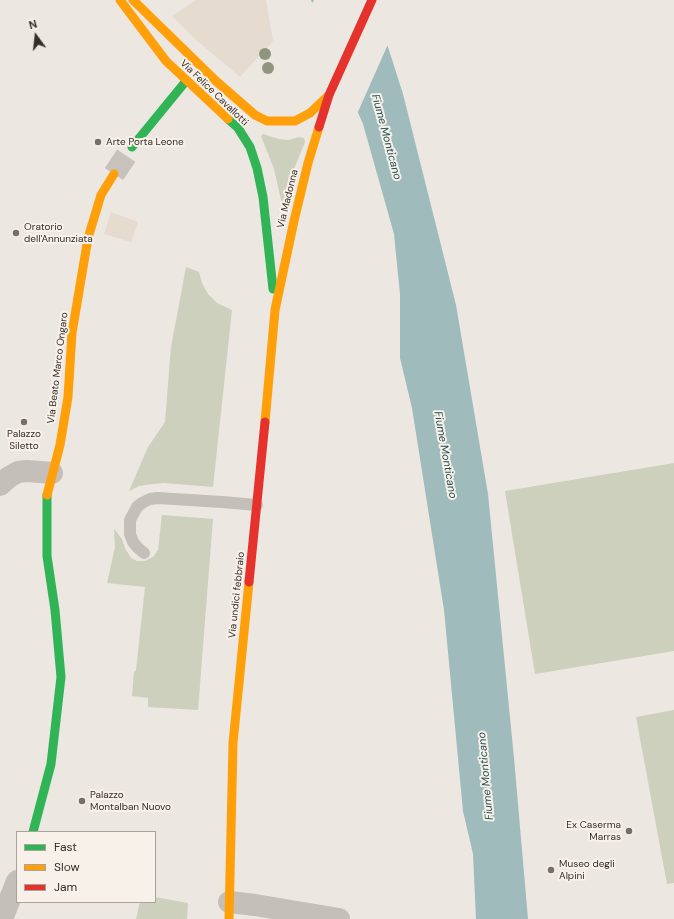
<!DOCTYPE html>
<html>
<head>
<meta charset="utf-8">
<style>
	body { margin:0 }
	#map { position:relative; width:674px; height:919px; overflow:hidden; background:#ece7e1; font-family:"DM Sans",sans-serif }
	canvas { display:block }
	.legend { position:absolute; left:16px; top:831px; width:140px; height:72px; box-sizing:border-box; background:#f8f1e9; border:1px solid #aaa39c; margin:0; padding:5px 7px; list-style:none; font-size:12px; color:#352d29 }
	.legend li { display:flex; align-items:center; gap:8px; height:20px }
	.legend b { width:20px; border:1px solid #aaa39c }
	.north { position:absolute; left:16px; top:16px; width:40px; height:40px; -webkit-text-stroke:3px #f8f1e9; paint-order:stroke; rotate:345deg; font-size:11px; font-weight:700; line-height:16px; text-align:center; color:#352d29 }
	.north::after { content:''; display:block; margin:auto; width:14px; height:18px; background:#352d29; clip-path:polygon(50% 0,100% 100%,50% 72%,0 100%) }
</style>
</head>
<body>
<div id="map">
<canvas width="674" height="919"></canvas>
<ul class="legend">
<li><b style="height:5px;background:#30b455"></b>Fast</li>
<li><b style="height:5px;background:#ff9f0a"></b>Slow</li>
<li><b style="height:5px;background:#e5322d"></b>Jam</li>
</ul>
<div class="north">N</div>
</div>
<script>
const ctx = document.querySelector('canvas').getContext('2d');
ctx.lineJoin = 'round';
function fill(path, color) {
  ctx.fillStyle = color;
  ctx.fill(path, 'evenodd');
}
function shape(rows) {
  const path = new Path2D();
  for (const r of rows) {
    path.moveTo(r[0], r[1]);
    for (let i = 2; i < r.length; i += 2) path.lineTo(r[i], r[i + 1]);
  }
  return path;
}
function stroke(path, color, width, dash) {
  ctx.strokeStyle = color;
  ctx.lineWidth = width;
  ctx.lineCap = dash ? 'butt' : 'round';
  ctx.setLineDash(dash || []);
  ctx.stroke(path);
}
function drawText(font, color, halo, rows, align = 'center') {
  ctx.font = font + ' "DM Sans",sans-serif';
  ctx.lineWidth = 4;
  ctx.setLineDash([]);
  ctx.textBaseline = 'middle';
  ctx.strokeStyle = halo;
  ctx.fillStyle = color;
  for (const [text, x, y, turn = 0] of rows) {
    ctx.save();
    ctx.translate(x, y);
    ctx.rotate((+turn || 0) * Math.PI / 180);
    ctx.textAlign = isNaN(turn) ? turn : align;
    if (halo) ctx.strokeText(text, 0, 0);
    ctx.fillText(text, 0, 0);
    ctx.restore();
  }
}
fill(shape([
	[263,134,279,139,289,140,299,137,304,138,305,142,294,169,285,201,283,203,281,200,274,169,261,136],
	[186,267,199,272,202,283,208,294,217,303,232,310,213,487,164,483,152,484,139,486,129,491,148,447,165,422,171,347],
	[674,463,674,651,535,674,505,491],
	[162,515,213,519,198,710,148,707,148,698,132,696,134,672,136,670,145,587,107,583,115,547,114,529,122,539,125,548,131,558,137,561,145,561,153,557,158,550],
	[674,710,674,883,667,884,636,717],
	[155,897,188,903,187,919,136,919,140,902,155,902]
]), '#cdd0bc');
fill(shape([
	[196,0,266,0,273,41,240,77,194,38,172,16],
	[111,212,138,222,131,242,104,234]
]), '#e5dbcf');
fill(shape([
	[311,0,373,0,403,94,456,305,488,494,514,758,528,919,476,919,473,854,463,811,444,610,412,408,400,358,400,294,394,234,363,124,319,23]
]), '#9fbbbb');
fill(shape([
	[314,0,375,0,389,42,357,114,318,23,311,5]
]), '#ece7e1');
stroke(shape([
	[114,174,132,147]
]), '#c7c2bc', 22, [22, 11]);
stroke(shape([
	[144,553,138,548,133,542,130,534,130,520,137,507,142,503,150,499,158,498,222,502,257,505]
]), '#c5bfba', 12);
stroke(shape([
	[0,485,9,477,18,472,27,471,52,473],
	[229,902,255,905,339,919],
	[2,919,17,881]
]), '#c5bfba', 22);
stroke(shape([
	[228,119,238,128,250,147,257,168,263,197,273,289],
	[132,147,186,81],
	[33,832,51,764,61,677,55,610,47,556,47,495]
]), '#30b455', 9);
stroke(shape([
	[120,0,166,61,228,119],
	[133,0,216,81,255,115,267,121,295,121,310,113,329,95],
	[265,422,275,310,294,221,308,163,319,127],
	[47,495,60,445,68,397,72,333,88,238,101,195,114,174],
	[229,919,233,743,249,582]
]), '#ff9f0a', 9);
stroke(shape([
	[319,127,329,95,372,0],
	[249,582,265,422]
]), '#e5322d', 9);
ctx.fillStyle = '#90957f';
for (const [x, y] of [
	[265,54],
	[268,68]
]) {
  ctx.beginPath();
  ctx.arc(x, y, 6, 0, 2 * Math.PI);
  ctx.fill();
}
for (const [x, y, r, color] of [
	[98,142,4,"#756e69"],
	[16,233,4,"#756e69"],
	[24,422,4,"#756e69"],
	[82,801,4,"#756e69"],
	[629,831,4,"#756e69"],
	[551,870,4,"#756e69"]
]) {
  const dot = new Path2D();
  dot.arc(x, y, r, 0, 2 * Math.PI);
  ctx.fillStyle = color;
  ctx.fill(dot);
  stroke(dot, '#f8f1e9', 1.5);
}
drawText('10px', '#352d29', '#f8f1e9', [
	["Via Felice Cavallotti",214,93,44],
	["Via Madonna",288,199,-76],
	["Via Beato Marco Ongaro",58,368,-83],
	["Via undici febbraio",237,595,-84]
]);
drawText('10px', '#352d29', '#f8f1e9', [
	["Arte Porta Leone",106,142],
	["Oratorio",24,227],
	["dell'Annunziata",24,239],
	["Palazzo",24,434,"center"],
	["Siletto",24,446,"center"],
	["Palazzo",90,795],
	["Montalban Nuovo",90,807],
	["Ex Caserma",621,825,"right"],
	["Marras",621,837,"right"],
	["Museo degli",559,864],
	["Alpini",559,876]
], 'left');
drawText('italic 11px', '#225054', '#f8f1e9', [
	["Fiume Monticano",386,137,75],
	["Fiume Monticano",445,455,80],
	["Fiume Monticano",486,776,-95]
]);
</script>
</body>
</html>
